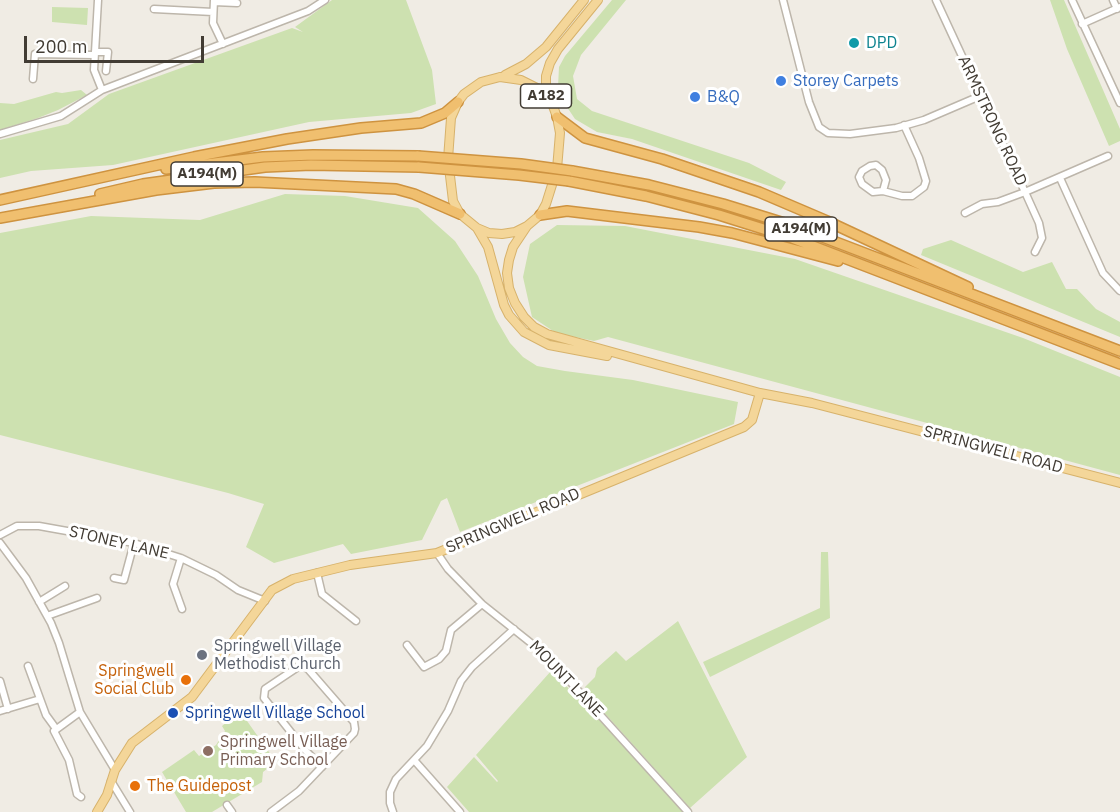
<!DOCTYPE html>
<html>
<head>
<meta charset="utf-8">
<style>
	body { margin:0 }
	#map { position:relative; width:1120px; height:812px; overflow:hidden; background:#f0ece4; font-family:"IBM Plex Sans",sans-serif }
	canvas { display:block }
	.scale { position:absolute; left:24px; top:36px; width:180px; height:27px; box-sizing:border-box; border:3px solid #423c34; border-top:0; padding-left:8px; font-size:18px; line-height:21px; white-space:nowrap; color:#423c34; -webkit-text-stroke:4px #fff; paint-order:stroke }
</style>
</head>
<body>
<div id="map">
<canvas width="1120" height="812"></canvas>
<div class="scale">200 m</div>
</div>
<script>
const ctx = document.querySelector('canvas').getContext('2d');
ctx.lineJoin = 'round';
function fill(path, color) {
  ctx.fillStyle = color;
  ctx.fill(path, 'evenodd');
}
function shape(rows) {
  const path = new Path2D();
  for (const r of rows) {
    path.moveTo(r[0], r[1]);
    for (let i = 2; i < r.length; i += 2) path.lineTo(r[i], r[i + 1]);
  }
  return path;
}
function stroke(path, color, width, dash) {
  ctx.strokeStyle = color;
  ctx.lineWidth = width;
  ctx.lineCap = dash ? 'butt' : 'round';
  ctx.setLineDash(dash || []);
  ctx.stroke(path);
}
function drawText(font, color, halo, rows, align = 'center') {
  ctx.font = font + ' "IBM Plex Sans",sans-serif';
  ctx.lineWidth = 6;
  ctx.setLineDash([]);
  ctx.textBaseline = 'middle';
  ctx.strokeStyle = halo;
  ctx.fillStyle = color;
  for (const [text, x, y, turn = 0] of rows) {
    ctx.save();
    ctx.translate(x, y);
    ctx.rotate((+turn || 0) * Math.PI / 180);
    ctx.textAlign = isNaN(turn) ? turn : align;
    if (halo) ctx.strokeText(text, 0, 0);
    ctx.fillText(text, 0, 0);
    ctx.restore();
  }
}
fill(shape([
	[332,0,406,0,432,70,436,104,411,113,309,122,113,165,31,171,0,178,0,140,68,124,109,94,292,28,303,32,295,27],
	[612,0,626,0,581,55,573,76,577,99,592,111,749,163,786,182,781,190,632,139,597,132,575,119,563,101,558,87,559,67,565,56],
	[1050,0,1064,0,1120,129,1120,141,1109,146,1067,49],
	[52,7,88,8,87,25,52,22],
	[81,90,87,95,58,110,38,118,0,130,0,103,14,104,56,92,62,93],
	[285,194,345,196,418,208,455,241,478,276,496,319,510,343,523,357,537,366,565,371,633,380,738,402,734,424,460,532,447,498,441,501,422,540,351,554,343,544,274,563,246,547,264,504,228,493,0,435,0,233,91,216,200,220],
	[557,225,625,226,795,259,1023,338,1120,377,1120,475,608,337,594,341,556,333,532,317,523,277,530,244],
	[951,240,1023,272,1052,262,1066,289,1077,289,1096,309,1120,322,1120,337,921,255,923,249],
	[821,552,828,552,830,618,710,677,703,662,820,608],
	[678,621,747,757,690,808,591,698,585,687,595,677,597,668,616,651,626,661],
	[551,671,633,751,688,812,469,812,447,787,474,757,497,782,498,781,476,755],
	[240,711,276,762,263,772,262,782,212,812,186,812,162,772,194,750,199,756,216,745,225,731,222,726]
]), '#cde1b0');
const minor = shape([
	[98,0,94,70,102,90],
	[214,0,213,23,223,44],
	[783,0,809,102,819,127,828,133,850,134,896,128,924,120,980,96],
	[936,0,1025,192,1108,156],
	[1072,0,1120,103],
	[1113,0,1117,9],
	[214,2,237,3],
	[154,9,213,12],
	[1082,24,1120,7],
	[95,52,108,52,106,71],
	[33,79,35,54,94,55],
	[0,134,61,116,102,90,308,11,325,0],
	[1060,178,1103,273,1120,291],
	[883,191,886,180,882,170,876,165,870,166,862,171,859,177,862,184,873,192,883,191,902,196,912,196,924,187,926,181,919,158,904,125],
	[965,213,982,204,998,202,1025,192,1039,223,1042,238,1035,252],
	[0,535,17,526,39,526,134,543,181,558,216,575,238,590,265,601],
	[0,543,26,578,51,623,59,643,80,712,115,770],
	[437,553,448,569,482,604,546,655,688,812],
	[181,558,173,584,182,609],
	[317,573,322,594,356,621],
	[114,578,124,580,134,543],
	[39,602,65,586],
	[47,616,97,598],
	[407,645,424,667,439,659,446,651,451,630,482,604],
	[28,666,46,715,54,726],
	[0,681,8,709],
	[0,711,40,699],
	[80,712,54,731,69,760,77,794,81,797],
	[414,760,460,812],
	[111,781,130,812],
	[227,805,232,812],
	[271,812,299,791,354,733,355,729,354,722,308,669,302,666,298,667,265,689,264,698,305,750,322,767],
	[393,812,390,803,390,792,396,779,427,746,448,711,461,681,472,667,514,629]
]);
const major = shape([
	[505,75,526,64,546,47,584,0],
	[500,77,521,80,539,89,553,106,557,117,560,133,557,169,546,204,540,215,527,226,515,232,502,234,489,233,477,228,460,214,453,201,448,159,451,118,458,102,464,94,481,82,500,77],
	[546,97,546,76,550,63,558,49,598,0],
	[527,226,513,247,509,260,507,273,509,288,515,303,524,317,534,327,547,334,760,393,812,403,1120,483],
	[477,228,488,247,504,305,509,315,524,332,549,345,607,356],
	[97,812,107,795,115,770,132,743,192,697,272,590,293,579,350,565,437,553,744,427,752,420,760,393]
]);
const highway = shape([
	[557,117,585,138,662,159,759,192,827,221,968,287],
	[166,169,263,157,313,155,418,156],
	[572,171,649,185,723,204,794,226,1120,351],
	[569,181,646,196,719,215,792,238,1120,364],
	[100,194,143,184,265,167,311,165,419,167],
	[0,200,194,157,287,139,361,128,421,123,445,113,458,102],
	[540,215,567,211,699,227,732,233,838,261],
	[0,218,156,190,214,183,255,182,396,189,414,194,460,214]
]);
stroke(minor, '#bdb6ab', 9);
stroke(major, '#d7b26b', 10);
stroke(highway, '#ce9340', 12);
stroke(minor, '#fff', 6);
stroke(major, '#f4d699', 8);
stroke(highway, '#f0bf6f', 9);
const highwayBridge = shape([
	[418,156,521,164,572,171],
	[419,167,519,175,569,181]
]);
stroke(highwayBridge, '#ce9340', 12, []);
stroke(highwayBridge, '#f0bf6f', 9);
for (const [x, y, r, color] of [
	[854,43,6,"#0f9aa8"],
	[781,81,6,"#3f7fe0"],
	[695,97,6,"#3f7fe0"],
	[202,655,6,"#6b7280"],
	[186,680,6,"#e8710a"],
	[173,713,6,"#1a4fb4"],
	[208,751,6,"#8d6e63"],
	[135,786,6,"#e8710a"]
]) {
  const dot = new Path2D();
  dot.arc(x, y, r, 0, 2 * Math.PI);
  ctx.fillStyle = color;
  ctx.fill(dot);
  stroke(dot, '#fff', 2);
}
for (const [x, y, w] of [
	[546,96,51],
	[207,174,72],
	[801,229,72]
]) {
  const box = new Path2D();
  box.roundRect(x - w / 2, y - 12, w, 24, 4.5);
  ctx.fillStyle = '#fff';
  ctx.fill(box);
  stroke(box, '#423c34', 1.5);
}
drawText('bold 15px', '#423c34', null, [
	["A182",546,96],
	["A194(M)",207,174],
	["A194(M)",801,229]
]);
drawText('16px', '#0d838f', '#fff', [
	["DPD",866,43]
], 'left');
drawText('16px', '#366cbe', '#fff', [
	["Storey Carpets",793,81],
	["B&Q",707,97]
], 'left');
drawText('16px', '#423c34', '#fff', [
	["ARMSTRONG ROAD",992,121,65],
	["SPRINGWELL ROAD",993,450,15],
	["SPRINGWELL ROAD",513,521,-23],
	["STONEY LANE",119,543,13],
	["MOUNT LANE",566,679,46]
]);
drawText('16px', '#5b616d', '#fff', [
	["Springwell Village",214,646],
	["Methodist Church",214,664]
], 'left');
drawText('16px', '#c56008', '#fff', [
	["Springwell",174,671],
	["Social Club",174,689],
	["The Guidepost",147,786,"left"]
], 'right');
drawText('16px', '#164399', '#fff', [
	["Springwell Village School",185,713]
], 'left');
drawText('16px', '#785e54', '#fff', [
	["Springwell Village",220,742],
	["Primary School",220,760]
], 'left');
</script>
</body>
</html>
